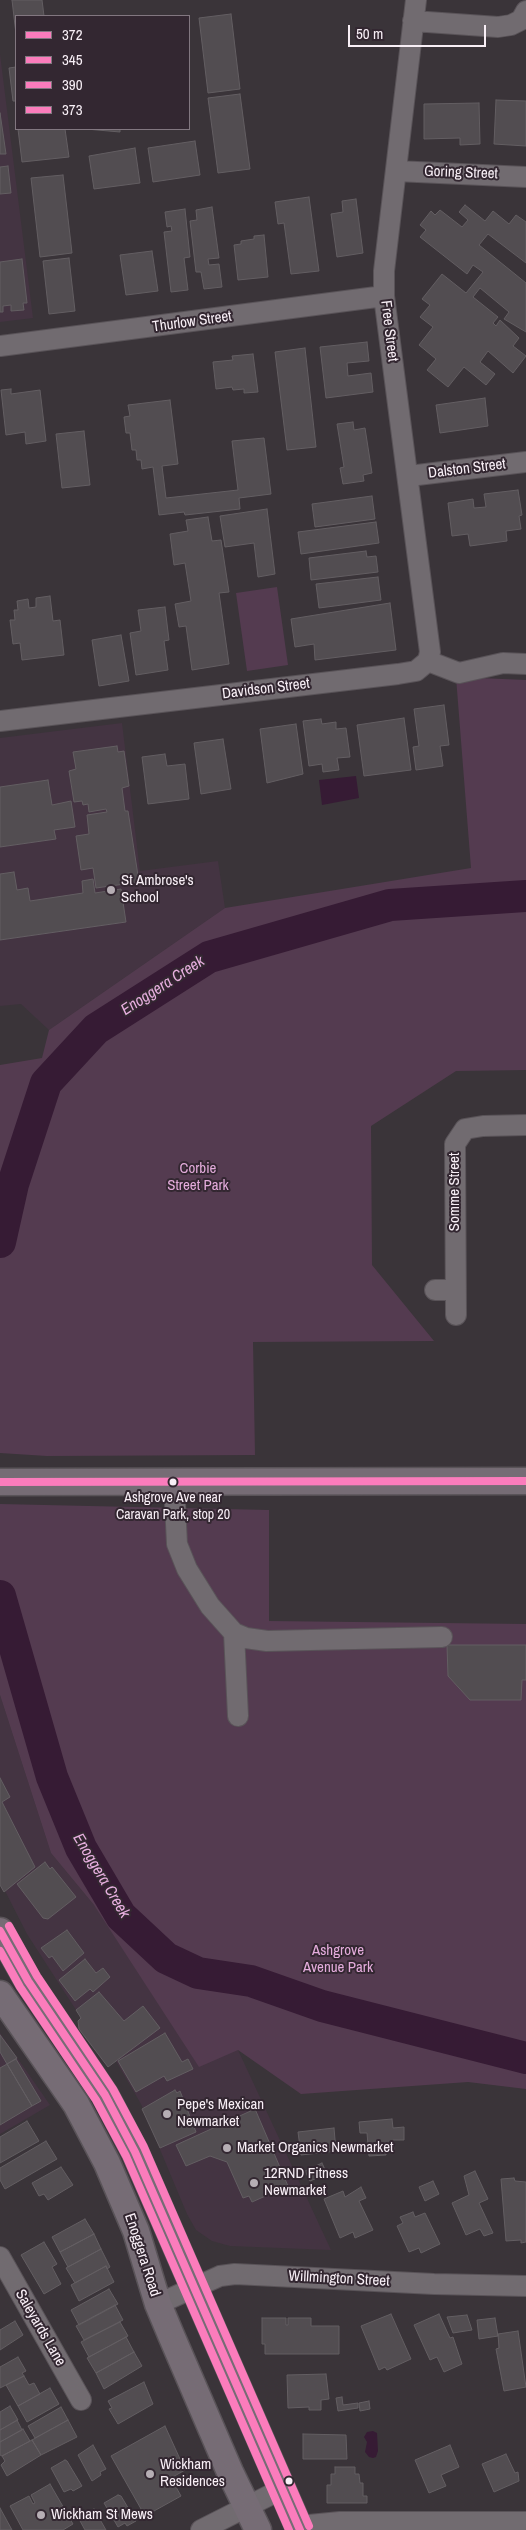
<!DOCTYPE html>
<html>
<head>
<meta charset="utf-8">
<style>
	body { margin:0 }
	#map { position:relative; width:526px; height:2530px; overflow:hidden; background:#3a3439; font-family:"Archivo Narrow",sans-serif }
	canvas { display:block }
	.legend { position:absolute; left:15px; top:15px; width:175px; height:115px; box-sizing:border-box; background:#332731; border:1px solid #827780; margin:0; padding:6px 9px; list-style:none; font-size:15px; color:#f8eff6 }
	.legend li { display:flex; align-items:center; gap:10px; height:25px }
	.legend b { width:25px; border:1px solid #827780 }
	.scale { position:absolute; left:348px; top:25px; width:138px; height:22px; box-sizing:border-box; border:2px solid #f8eff6; border-top:0; padding-left:6px; font-size:15px; line-height:18px; white-space:nowrap; color:#f8eff6; -webkit-text-stroke:4px #332731; paint-order:stroke }
</style>
</head>
<body>
<div id="map">
<canvas width="526" height="2530"></canvas>
<ul class="legend">
<li><b style="height:6px;background:#fb7cbc"></b>372</li>
<li><b style="height:6px;background:#fb7cbc"></b>345</li>
<li><b style="height:6px;background:#fb7cbc"></b>390</li>
<li><b style="height:6px;background:#fb7cbc"></b>373</li>
</ul>
<div class="scale">50 m</div>
</div>
<script>
const ctx = document.querySelector('canvas').getContext('2d');
ctx.lineJoin = 'round';
function fill(path, color) {
  ctx.fillStyle = color;
  ctx.fill(path, 'evenodd');
}
function shape(rows) {
  const path = new Path2D();
  for (const r of rows) {
    path.moveTo(r[0], r[1]);
    for (let i = 2; i < r.length; i += 2) path.lineTo(r[i], r[i + 1]);
  }
  return path;
}
function stroke(path, color, width, dash) {
  ctx.strokeStyle = color;
  ctx.lineWidth = width;
  ctx.lineCap = dash ? 'butt' : 'round';
  ctx.setLineDash(dash || []);
  ctx.stroke(path);
}
function drawText(font, color, halo, rows, align = 'center') {
  ctx.font = font + ' "Archivo Narrow",sans-serif';
  ctx.lineWidth = 4;
  ctx.setLineDash([]);
  ctx.textBaseline = 'middle';
  ctx.strokeStyle = halo;
  ctx.fillStyle = color;
  for (const [text, x, y, turn = 0] of rows) {
    ctx.save();
    ctx.translate(x, y);
    ctx.rotate((+turn || 0) * Math.PI / 180);
    ctx.textAlign = isNaN(turn) ? turn : align;
    if (halo) ctx.strokeText(text, 0, 0);
    ctx.fillText(text, 0, 0);
    ctx.restore();
  }
}
fill(shape([
	[0,54,33,318,0,322],
	[122,723,140,871,218,861,225,908,49,1030,21,1004,0,1006,0,738],
	[0,1695,51,1853,94,1905,238,2050,331,2250,230,2246,212,2241,196,2230,187,2214,141,2104,116,2061,76,2010,27,1934,0,1881],
	[0,2033,50,2105,0,2134]
]), '#443442');
fill(shape([
	[277,587,288,665,247,671,236,593],
	[456,677,526,680,526,1070,456,1071,371,1126,372,1265,434,1341,253,1342,255,1455,47,1456,0,1453,0,1065,42,1058,49,1030,225,908,471,868],
	[0,1504,269,1510,269,1621,526,1624,526,2089,468,2082,301,2094,238,2050,199,2067,94,1905,51,1853,0,1695]
]), '#543b50');
fill(shape([
	[356,776,359,798,322,805,319,780],
	[373,2431,377,2433,378,2451,376,2457,373,2458,369,2457,365,2452,367,2442,364,2437,367,2432]
]), '#361b34');
stroke(shape([
	[0,1242,13,1184,46,1083,96,1029,209,957,390,905,526,896],
	[0,1596,52,1777,81,1848,121,1916,166,1958,198,1973,251,1981,322,2006,526,2058]
]), '#361b34', 32);
const building = shape([
	[12,0,42,0,44,16,16,16,16,34,12,0],
	[231,14,240,89,208,93,199,18,231,14],
	[16,67,16,101,13,101,9,68,16,67],
	[240,94,250,169,218,173,208,98,240,94],
	[496,100,526,101,526,146,494,144,496,100],
	[479,103,480,144,460,145,460,138,424,139,424,104,479,103],
	[0,113,6,154,0,154,0,113],
	[18,129,65,129,69,157,22,162,18,129],
	[86,129,120,129,120,132,86,129],
	[195,141,200,175,153,182,148,148,195,141],
	[135,148,140,183,94,189,89,156,135,148],
	[8,166,11,193,0,194,0,167,8,166],
	[63,175,72,253,40,257,31,178,63,175],
	[309,197,319,271,291,274,284,223,278,224,275,202,309,197],
	[356,199,363,253,337,257,331,214,343,212,342,201,356,199],
	[465,205,485,221,493,211,509,224,516,215,526,222,526,263,488,234,479,245,526,283,526,332,504,319,509,312,480,288,473,297,498,317,493,323,496,326,500,320,519,338,513,346,526,356,513,373,488,351,480,362,495,374,486,385,464,367,448,387,427,370,436,359,419,345,433,327,420,317,430,305,422,299,442,274,466,293,483,272,473,265,467,274,420,237,426,230,420,225,431,211,435,215,440,210,462,227,468,220,459,212,465,205],
	[212,207,219,258,208,259,209,265,219,264,222,287,204,289,201,272,196,272,190,221,197,220,196,210,212,207],
	[185,209,190,257,184,258,188,290,171,292,164,232,172,231,171,226,167,227,165,212,185,209],
	[264,235,268,277,238,280,234,245,241,244,241,241,254,239,254,236,264,235],
	[152,251,158,291,126,295,120,255,152,251],
	[69,258,75,311,49,314,43,261,69,258],
	[22,259,27,303,23,303,24,310,11,311,11,305,3,306,3,312,0,312,0,262,22,259],
	[367,342,369,361,347,363,348,376,371,373,373,392,326,398,320,347,367,342],
	[305,348,316,447,287,450,275,352,305,348],
	[253,354,258,392,244,393,244,389,233,390,232,387,216,389,213,362,233,360,232,356,253,354],
	[11,389,11,394,40,390,46,441,26,444,25,432,6,435,1,390,11,389],
	[485,398,488,426,440,433,436,405,485,398],
	[170,400,178,464,162,466,166,498,238,490,232,441,264,438,271,494,239,498,240,509,185,515,184,512,159,515,153,467,142,469,141,460,137,460,136,450,132,450,130,433,126,433,124,417,130,416,128,405,170,400],
	[353,422,354,430,365,428,372,473,363,475,364,481,343,484,340,468,344,467,337,424,353,422],
	[84,431,90,485,62,488,56,434,84,431],
	[518,490,522,515,519,516,521,529,506,531,507,541,470,546,468,534,452,536,448,503,473,499,474,508,486,507,484,494,518,490],
	[372,496,375,519,315,527,312,504,372,496],
	[267,509,275,574,258,577,254,543,225,547,220,516,267,509],
	[208,517,212,541,221,540,229,592,219,593,229,664,192,670,186,626,179,627,175,604,191,601,185,563,174,565,170,534,188,531,186,520,208,517],
	[376,522,379,543,301,554,298,532,376,522],
	[366,551,367,557,376,556,378,572,311,580,309,558,366,551],
	[378,577,381,600,319,608,316,584,378,577],
	[50,596,53,621,60,620,64,655,22,660,20,643,13,644,10,620,15,620,14,610,18,610,17,601,28,599,29,608,36,607,36,598,50,596],
	[390,603,396,650,315,660,314,644,295,647,291,619,390,603],
	[165,607,169,640,164,641,168,670,136,675,130,633,141,631,138,610,165,607],
	[121,635,129,681,99,686,92,640,121,635],
	[444,705,449,745,440,746,443,766,416,770,413,747,419,746,414,709,444,705],
	[404,718,411,770,364,776,357,725,404,718],
	[321,719,322,724,336,722,336,729,346,728,350,757,337,758,339,770,323,772,322,764,309,766,303,721,321,719],
	[296,724,303,774,267,783,260,729,296,724],
	[223,739,231,789,201,794,194,743,223,739],
	[117,746,118,752,124,751,129,786,122,788,125,811,128,811,139,882,96,888,93,868,81,870,76,836,89,834,87,815,107,812,106,809,89,812,88,804,83,805,82,801,74,802,69,771,76,769,73,752,117,746],
	[165,754,167,766,185,764,189,799,148,804,142,757,165,754],
	[48,780,52,805,71,801,75,827,54,830,56,839,0,847,0,787,48,780],
	[14,872,17,890,28,888,30,901,83,893,82,881,93,879,95,893,121,889,126,922,0,940,0,874,14,872],
	[447,1645,526,1645,526,1680,522,1680,521,1700,470,1700,448,1676,447,1645],
	[0,1778,10,1797,2,1802,35,1867,4,1892,0,1885,0,1778],
	[45,1862,50,1869,52,1867,76,1897,48,1919,43,1918,17,1884,45,1862],
	[67,1930,84,1953,63,1971,52,1956,49,1958,41,1948,67,1930],
	[85,1959,96,1973,103,1968,110,1977,93,1992,90,1989,75,2001,59,1980,85,1959],
	[99,1992,124,2021,143,2006,160,2028,108,2067,79,2029,78,2021,81,2018,76,2010,99,1992],
	[165,2033,182,2062,188,2059,193,2069,167,2081,164,2076,136,2092,118,2061,165,2033],
	[0,2035,17,2058,7,2064,0,2052,0,2035],
	[16,2059,41,2101,32,2106,7,2064,16,2059],
	[7,2064,32,2106,0,2125,0,2068,7,2064],
	[175,2090,177,2093,180,2091,196,2132,160,2148,142,2109,175,2090],
	[255,2109,288,2186,252,2202,249,2196,243,2198,227,2162,210,2156,186,2166,176,2145,255,2109],
	[392,2119,393,2128,404,2127,404,2140,393,2140,394,2151,386,2151,386,2155,369,2156,367,2133,360,2133,359,2122,392,2119],
	[27,2121,39,2141,0,2163,0,2137,27,2121],
	[334,2128,336,2151,301,2155,298,2132,334,2128],
	[46,2141,57,2159,5,2189,0,2180,0,2168,46,2141],
	[322,2163,327,2174,310,2181,305,2171,322,2163],
	[61,2167,73,2185,48,2200,44,2194,39,2196,32,2183,61,2167],
	[475,2171,488,2199,479,2203,493,2233,484,2236,480,2229,466,2235,452,2203,469,2195,464,2176,475,2171],
	[514,2178,515,2181,526,2182,526,2242,521,2243,521,2240,506,2241,501,2179,514,2178],
	[433,2181,439,2194,425,2201,419,2187,433,2181],
	[361,2187,366,2198,359,2201,373,2230,355,2238,353,2232,340,2238,324,2199,343,2191,345,2197,361,2187],
	[413,2212,415,2217,425,2213,440,2244,421,2253,419,2248,409,2252,397,2226,403,2223,400,2217,413,2212],
	[85,2219,94,2234,60,2252,52,2237,85,2219],
	[94,2234,101,2249,68,2267,60,2252,94,2234],
	[44,2242,57,2264,52,2267,61,2284,44,2294,21,2255,44,2242],
	[101,2249,110,2267,107,2269,106,2266,75,2283,66,2268,101,2249],
	[106,2266,114,2282,79,2301,71,2285,106,2266],
	[109,2289,118,2304,79,2325,71,2310,109,2289],
	[115,2305,123,2320,84,2340,76,2326,115,2305],
	[391,2314,411,2359,387,2370,385,2367,379,2370,361,2326,391,2314],
	[439,2314,450,2338,453,2337,462,2364,444,2372,437,2357,430,2360,414,2325,439,2314],
	[467,2315,472,2330,453,2333,447,2317,467,2315],
	[262,2318,286,2318,286,2325,288,2325,288,2318,311,2318,311,2326,339,2326,339,2354,265,2354,265,2344,262,2344,262,2318],
	[495,2318,498,2336,479,2339,477,2320,495,2318],
	[15,2321,23,2335,0,2350,0,2330,15,2321],
	[120,2322,128,2336,89,2357,81,2342,120,2322],
	[518,2331,526,2387,504,2391,496,2349,499,2348,498,2334,518,2331],
	[126,2337,134,2352,96,2373,87,2358,126,2337],
	[134,2352,142,2366,104,2389,96,2373,134,2352],
	[18,2357,26,2371,22,2373,24,2376,0,2388,0,2367,18,2357],
	[326,2374,329,2399,321,2400,321,2410,309,2410,309,2407,288,2408,287,2375,326,2374],
	[24,2376,29,2385,34,2383,40,2394,18,2406,6,2385,24,2376],
	[144,2382,153,2404,118,2424,109,2409,112,2408,108,2401,144,2382],
	[50,2388,59,2404,27,2422,18,2406,50,2388],
	[342,2397,343,2405,358,2403,358,2408,338,2411,336,2398,342,2397],
	[369,2401,370,2409,360,2411,359,2403,369,2401],
	[10,2406,18,2420,0,2430,0,2412,10,2406],
	[61,2407,68,2420,35,2438,28,2426,61,2407],
	[17,2420,22,2430,0,2442,0,2430,17,2420],
	[68,2420,77,2437,41,2455,32,2440,68,2420],
	[165,2426,185,2470,171,2478,181,2496,145,2516,111,2456,165,2426],
	[23,2429,30,2441,2,2456,0,2455,0,2442,23,2429],
	[303,2434,346,2435,347,2459,303,2459,303,2434],
	[32,2440,41,2455,7,2476,1,2465,5,2461,2,2456,32,2440],
	[93,2445,106,2469,100,2472,101,2475,92,2481,78,2455,93,2445],
	[450,2445,459,2467,441,2475,446,2486,429,2493,415,2460,450,2445],
	[506,2454,515,2473,518,2472,519,2481,494,2492,482,2464,506,2454],
	[65,2460,67,2461,82,2486,73,2491,71,2489,64,2492,51,2468,65,2460],
	[335,2467,355,2467,355,2474,359,2474,360,2483,363,2483,363,2496,367,2496,367,2503,327,2503,327,2485,331,2485,331,2474,335,2474,335,2467],
	[50,2484,73,2524,63,2530,23,2530,10,2506,29,2496,33,2504,35,2503,31,2495,50,2484],
	[118,2495,121,2496,136,2521,127,2526,125,2523,118,2527,104,2503,118,2495],
	[0,2508,12,2530,0,2530,0,2508],
	[94,2509,106,2530,85,2530,79,2519,94,2509]
]);
fill(building, '#524d51');
stroke(building, '#635e62', 1);
const minor = shape([
	[413,21,498,27,511,25,521,20,526,11],
	[396,171,526,177],
	[0,346,384,296],
	[409,476,526,462],
	[428,661,459,673,503,663,526,664],
	[0,721,398,674,416,671,428,661,430,652,384,296,384,271,416,0],
	[435,1290,455,1290],
	[456,1315,455,1144,465,1129,483,1126,526,1125],
	[174,1483,177,1544,187,1569,210,1606,234,1633,238,1716],
	[234,1633,246,1638,267,1641,442,1637],
	[0,2257,81,2400],
	[158,2304,220,2276,235,2274,434,2284,526,2286],
	[299,2526,340,2522,526,2522],
	[201,2530,282,2489]
]);
const major = shape([
	[0,1482,526,1481],
	[0,1931,28,1981,105,2095,135,2152,300,2530],
	[0,1994,76,2104,107,2163,136,2231,158,2304,171,2335,230,2472,258,2530]
]);
stroke(minor, '#595358', 22);
stroke(major, '#595358', 29);
stroke(minor, '#716b70', 20);
stroke(major, '#766c75', 26);
stroke(shape([
	[0,1931,28,1981,105,2095,135,2152,300,2530]
]), '#fb7cbc', 8);
stroke(shape([
	[0,1951,20,1987,96,2100,126,2156,289,2530]
]), '#fb7cbc', 8);
stroke(shape([
	[9,1926,37,1976,113,2089,144,2147,309,2526]
]), '#fb7cbc', 8);
stroke(shape([
	[0,1482,526,1481]
]), '#fb7cbc', 8);
for (const [x, y, r, color] of [
	[111,890,5,"#b6aeb4"],
	[173,1482,4.5,"#f8eff6"],
	[167,2114,5,"#b6aeb4"],
	[227,2148,5,"#b6aeb4"],
	[254,2183,5,"#b6aeb4"],
	[150,2474,5,"#b6aeb4"],
	[289,2481,4.5,"#f8eff6"],
	[41,2515,5,"#b6aeb4"]
]) {
  const dot = new Path2D();
  dot.arc(x, y, r, 0, 2 * Math.PI);
  ctx.fillStyle = color;
  ctx.fill(dot);
  stroke(dot, '#332731', 2);
}
drawText('14px', '#f8eff6', '#332731', [
	["Ashgrove Ave near",173,1498],
	["Caravan Park, stop 20",173,1515]
]);
drawText('15px', '#f8eff6', '#332731', [
	["Goring Street",461,173,2],
	["Thurlow Street",192,322,-8],
	["Free Street",389,331,83],
	["Dalston Street",467,469,-7],
	["Davidson Street",266,689,-7],
	["Somme Street",455,1192,-90],
	["Enoggera Road",142,2255,72],
	["Willmington Street",339,2279,3],
	["Saleyards Lane",40,2328,60]
]);
drawText('15px', '#f8eff6', '#332731', [
	["St Ambrose's",121,881],
	["School",121,898],
	["Pepe's Mexican",177,2105],
	["Newmarket",177,2122],
	["Market Organics Newmarket",237,2148],
	["12RND Fitness",264,2174],
	["Newmarket",264,2191],
	["Wickham",160,2465],
	["Residences",160,2482],
	["Wickham St Mews",51,2515]
], 'left');
drawText('15px', '#e4acdc', '#332731', [
	["Corbie",198,1169],
	["Street Park",198,1186],
	["Ashgrove",338,1951],
	["Avenue Park",338,1968]
]);
drawText('italic 16px', '#e7afdf', '#332731', [
	["Enoggera Creek",163,986,-33],
	["Enoggera Creek",101,1876,59]
]);
</script>
</body>
</html>
